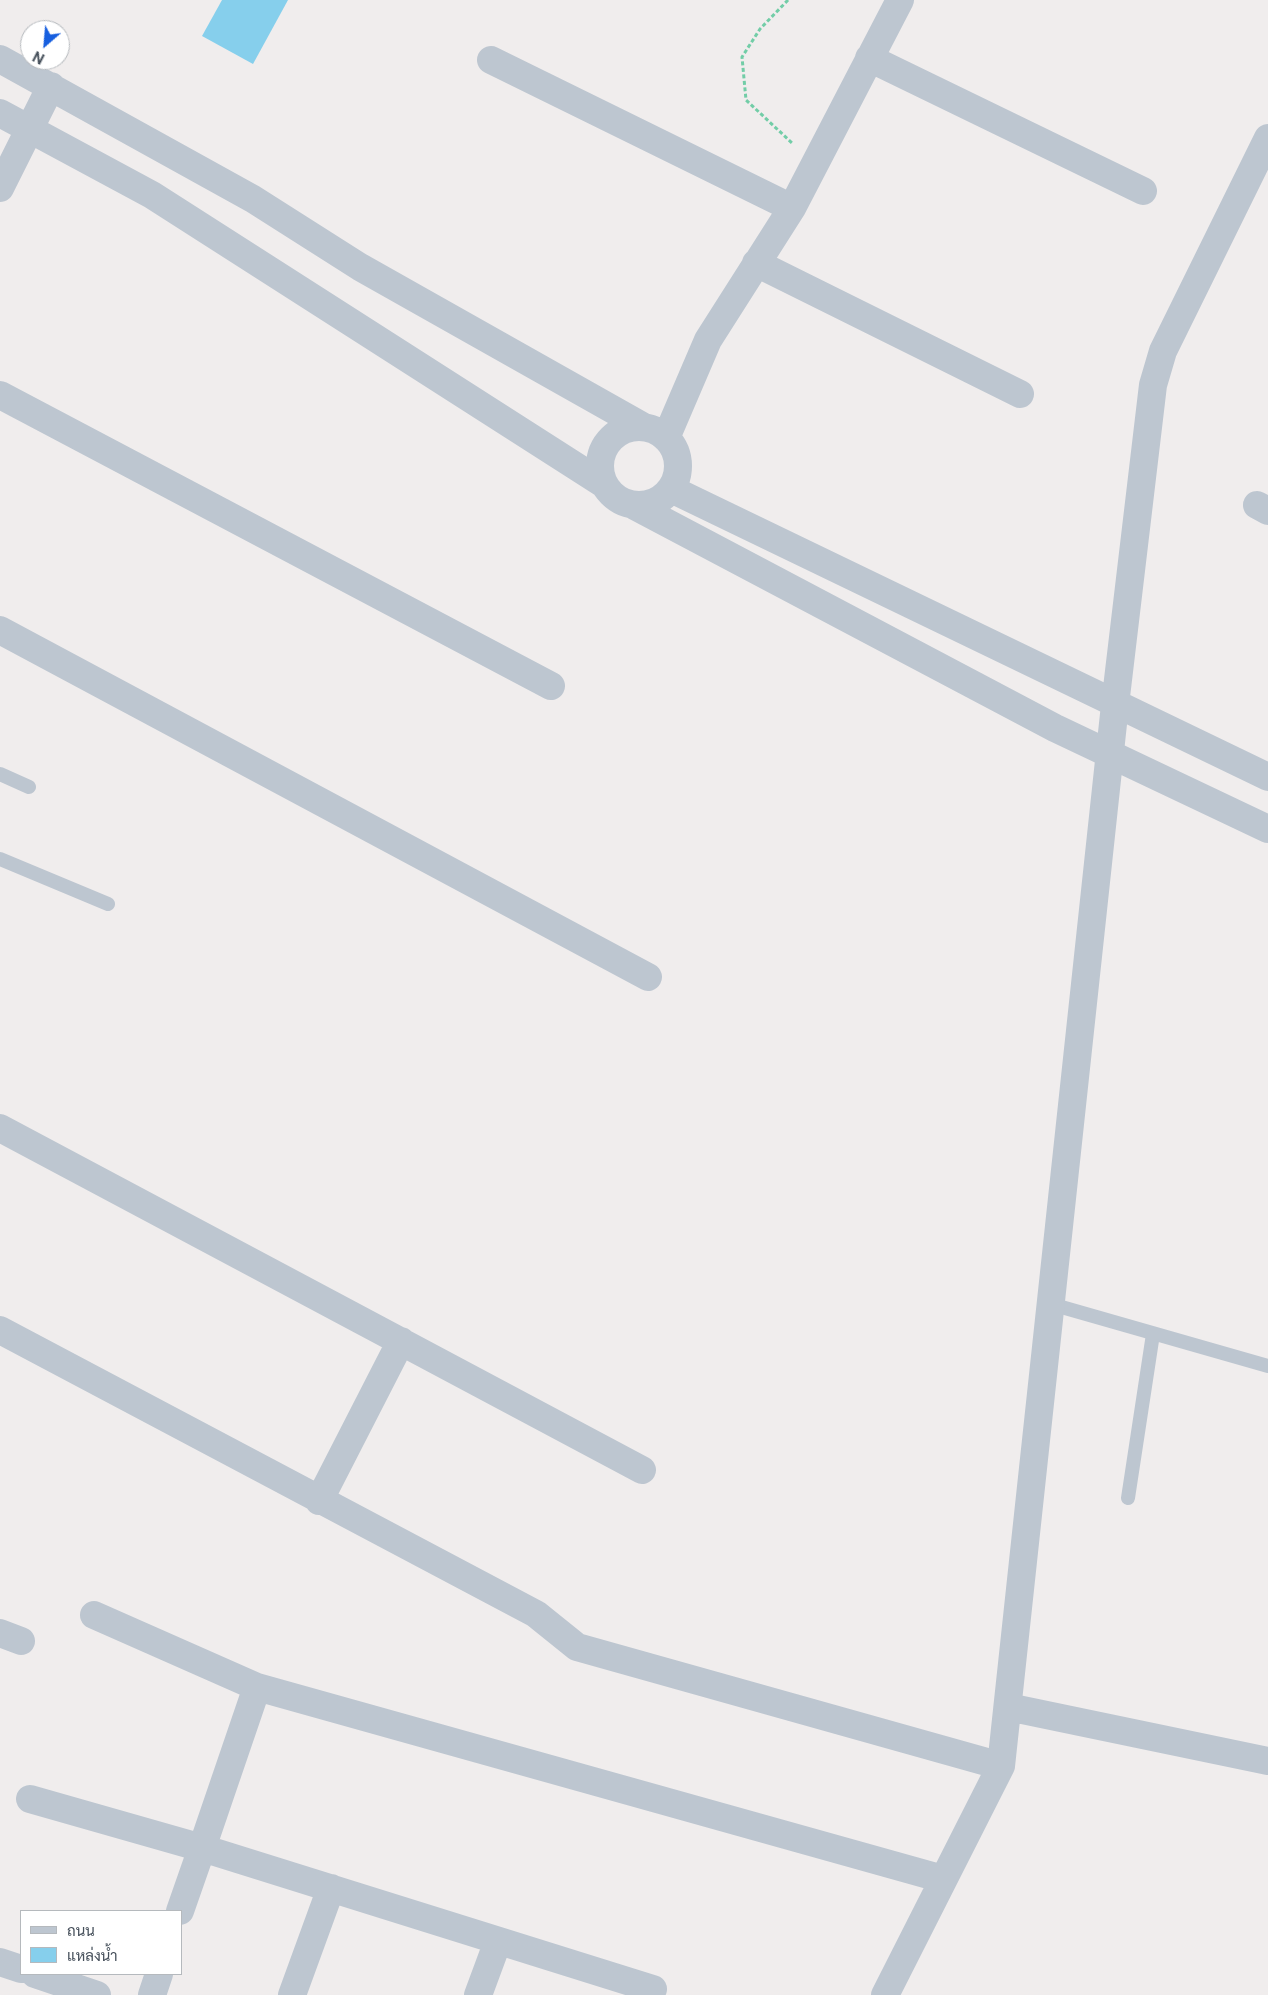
<!DOCTYPE html>
<html>
<head>
<meta charset="utf-8">
<style>
	body { margin:0 }
	#map { position:relative; width:1268px; height:1995px; overflow:hidden; background:#f0eded; font-family:"Public Sans",Sarabun,sans-serif }
	canvas { display:block }
	.legend { position:absolute; left:20px; top:1910px; width:162px; height:65px; box-sizing:border-box; background:#fff; border:1px solid #b5b9bd; margin:0; padding:6px 9px; list-style:none; font-size:15px; color:#454f5a }
	.legend li { display:flex; align-items:center; gap:10px; height:25px }
	.legend b { width:25px; border:1px solid #b5b9bd }
	.north { position:absolute; left:20px; top:20px; width:50px; height:50px; box-sizing:border-box; background:#fff; border:1px solid #b5b9bd; border-radius:50%; rotate:207deg; font-size:14px; font-weight:700; line-height:20px; text-align:center; color:#454f5a }
	.north::after { content:''; display:block; margin:auto; width:18px; height:22px; background:#175fdf; clip-path:polygon(50% 0,100% 100%,50% 72%,0 100%) }
</style>
</head>
<body>
<div id="map">
<canvas width="1268" height="1995"></canvas>
<ul class="legend">
<li><b style="height:6px;background:#bdc6d0"></b>ถนน</li>
<li><b style="height:14px;background:#86cfec"></b>แหล่งน้ำ</li>
</ul>
<div class="north">N</div>
</div>
<script>
const ctx = document.querySelector('canvas').getContext('2d');
ctx.lineJoin = 'round';
function fill(path, color) {
  ctx.fillStyle = color;
  ctx.fill(path, 'evenodd');
}
function shape(rows) {
  const path = new Path2D();
  for (const r of rows) {
    if (r.length === 3) {
      path.moveTo(r[0] + r[2], r[1]);
      path.arc(r[0], r[1], r[2], 0, 2 * Math.PI);
      continue;
    }
    path.moveTo(r[0], r[1]);
    for (let i = 2; i < r.length; i += 2) path.lineTo(r[i], r[i + 1]);
  }
  return path;
}
function stroke(path, color, width, dash) {
  ctx.strokeStyle = color;
  ctx.lineWidth = width;
  ctx.lineCap = dash ? 'butt' : 'round';
  ctx.setLineDash(dash || []);
  ctx.stroke(path);
}
fill(shape([
	[222,0,288,0,253,64,202,36]
]), '#86cfec');
stroke(shape([
	[788,0,760,29,742,57,746,100,792,143]
]), '#72cda7', 3, [4, 2.5]);
stroke(shape([
	[0,774,29,787],
	[0,859,108,904],
	[1051,1304,1268,1366],
	[1128,1498,1153,1334]
]), '#bdc6d0', 14);
stroke(shape([
	[869,58,1143,191],
	[0,59,253,199,360,267,642,426],
	[491,60,792,208],
	[0,113,152,195,602,483],
	[0,188,51,86],
	[756,263,1020,394],
	[0,395,551,686],
	[639,466,39],
	[666,438,708,340,792,208,900,0],
	[671,489,1268,777],
	[1257,505,1268,511],
	[635,506,1055,728,1268,829],
	[0,630,648,977],
	[0,1128,642,1470],
	[0,1330,536,1614,577,1647,1001,1766],
	[319,1501,401,1341],
	[94,1615,257,1687,943,1879],
	[0,1633,21,1641],
	[257,1687,202,1848,653,1989,650,1995],
	[1008,1707,1268,1761],
	[30,1799,202,1848,180,1911],
	[0,1962,21,1969],
	[35,1974,97,1995],
	[152,1995,159,1974],
	[292,1995,331,1888],
	[478,1995,498,1941],
	[885,1995,1001,1766,1115,705,1153,385,1163,351,1268,138]
]), '#bdc6d0', 28);
</script>
</body>
</html>
